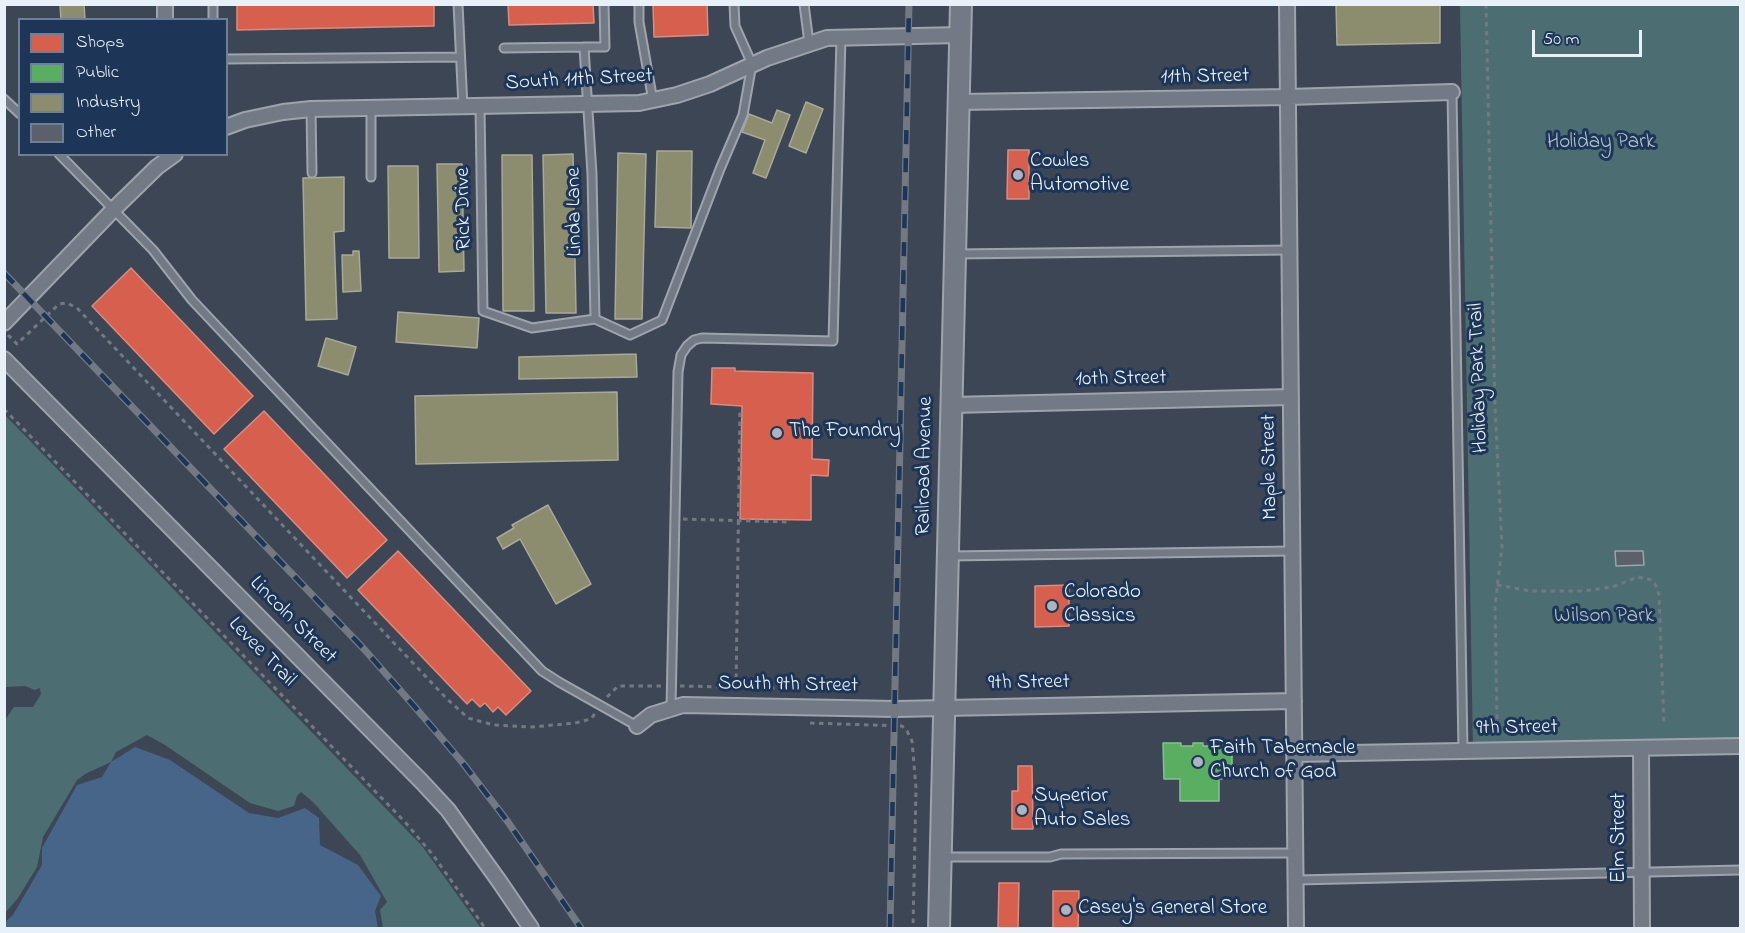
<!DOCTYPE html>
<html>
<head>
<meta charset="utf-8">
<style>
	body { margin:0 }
	#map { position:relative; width:1745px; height:933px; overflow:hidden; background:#3d4655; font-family:"Indie Flower",sans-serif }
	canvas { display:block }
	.frame { position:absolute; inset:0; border:6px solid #e8f1f8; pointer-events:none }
	.legend { position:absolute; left:18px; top:18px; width:210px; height:138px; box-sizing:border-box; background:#1d3557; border:2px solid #6e8097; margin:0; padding:8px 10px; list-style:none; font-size:18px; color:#e8f1f8 }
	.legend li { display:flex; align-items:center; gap:12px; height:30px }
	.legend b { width:30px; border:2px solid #6e8097 }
	.scale { position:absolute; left:1532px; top:30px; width:110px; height:27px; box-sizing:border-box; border:3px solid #e8f1f8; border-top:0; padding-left:8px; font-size:18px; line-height:21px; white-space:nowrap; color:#e8f1f8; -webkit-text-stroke:4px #1d3557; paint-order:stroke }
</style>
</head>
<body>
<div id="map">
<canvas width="1745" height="933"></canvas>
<div class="frame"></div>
<ul class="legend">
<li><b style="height:16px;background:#d6604d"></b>Shops</li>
<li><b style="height:16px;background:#5aae61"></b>Public</li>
<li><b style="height:16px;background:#8c8c6e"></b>Industry</li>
<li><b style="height:16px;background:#5c606a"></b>Other</li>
</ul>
<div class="scale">50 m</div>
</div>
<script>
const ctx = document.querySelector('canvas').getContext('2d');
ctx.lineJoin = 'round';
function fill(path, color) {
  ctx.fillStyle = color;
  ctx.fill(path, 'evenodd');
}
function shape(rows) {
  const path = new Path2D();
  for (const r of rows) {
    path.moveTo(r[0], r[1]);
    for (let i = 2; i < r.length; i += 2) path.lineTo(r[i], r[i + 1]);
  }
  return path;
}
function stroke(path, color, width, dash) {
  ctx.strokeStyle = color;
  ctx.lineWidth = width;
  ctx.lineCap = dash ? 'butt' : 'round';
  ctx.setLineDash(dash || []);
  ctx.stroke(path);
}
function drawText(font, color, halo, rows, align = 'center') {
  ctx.font = font + ' "Indie Flower",sans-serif';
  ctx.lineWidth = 6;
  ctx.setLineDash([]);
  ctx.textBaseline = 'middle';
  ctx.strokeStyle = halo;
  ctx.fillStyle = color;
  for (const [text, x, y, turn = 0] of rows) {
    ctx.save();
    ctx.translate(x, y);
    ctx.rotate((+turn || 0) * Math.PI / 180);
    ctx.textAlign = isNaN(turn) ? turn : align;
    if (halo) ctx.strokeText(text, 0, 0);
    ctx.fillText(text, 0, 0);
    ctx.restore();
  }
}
fill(shape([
	[1460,5,1740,5,1740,746,1473,751],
	[4,414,422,846,481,928,383,928,380,910,387,902,360,855,313,802,301,792,297,796,294,806,278,811,250,803,165,745,147,735,116,752,111,762,85,774,77,780,43,837,37,867,18,898,5,913,5,720,14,707,33,707,41,694,40,688,35,690,25,686,5,687]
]), '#4c6e72');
fill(shape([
	[135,747,170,760,249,813,278,818,305,808,319,818,320,845,358,865,381,896,375,911,378,928,5,928,5,922,13,915,42,865,42,848,77,785,102,777,111,762]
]), '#476589');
const shops = shape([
	[237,4,434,4,434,26,237,30,237,4],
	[508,4,593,4,594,23,509,25,508,4],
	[653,4,707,4,708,35,654,37,653,4],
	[1008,150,1029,150,1029,199,1007,199,1008,150],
	[131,268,253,396,214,434,92,306,131,268],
	[712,368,735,368,735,371,813,373,812,459,829,460,828,476,811,475,811,520,740,519,742,406,711,404,712,368],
	[264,411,387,540,347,578,224,449,264,411],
	[398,551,531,691,506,715,498,707,493,712,485,703,480,707,472,699,467,704,358,590,398,551],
	[1069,585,1069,626,1035,627,1035,586,1069,585],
	[1018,766,1032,766,1033,829,1012,829,1012,791,1018,791,1018,766],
	[999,883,1019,883,1018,928,998,928,999,883],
	[1053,891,1079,891,1078,928,1053,928,1053,891]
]);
fill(shops, '#d6604d');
stroke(shops, '#db8c80', 1.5);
const public = shape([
	[1215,742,1232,742,1232,778,1219,779,1219,801,1180,801,1180,779,1164,779,1163,743,1181,743,1181,746,1193,746,1193,743,1203,743,1203,746,1215,746,1215,742]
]);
fill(public, '#5aae61');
stroke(public, '#85c28e', 1.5);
const industry = shape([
	[60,4,84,4,85,20,61,20,60,4],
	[1336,4,1440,4,1440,43,1337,45,1336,4],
	[806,102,823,109,806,153,789,146,806,102],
	[777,110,790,115,766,178,753,173,765,140,742,132,749,114,772,123,777,110],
	[657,151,692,151,691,228,655,227,657,151],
	[618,153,646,154,642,319,615,319,618,153],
	[573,154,576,313,546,313,543,155,573,154],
	[502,155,532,155,534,311,503,311,502,155],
	[437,164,462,164,464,271,439,272,437,164],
	[388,166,418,166,419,258,389,258,388,166],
	[344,177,344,231,334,232,337,319,306,320,303,178,344,177],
	[353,251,359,251,361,291,343,292,342,255,353,255,353,251],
	[398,312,479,318,477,348,396,342,398,312],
	[326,338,356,347,348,375,318,366,326,338],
	[636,354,637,377,519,379,519,357,636,354],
	[617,392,618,460,416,464,415,396,617,392],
	[548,505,591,584,556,604,520,539,503,549,497,538,514,528,512,525,548,505]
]);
fill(industry, '#8c8c6e');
stroke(industry, '#a8aa97', 1.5);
const building = shape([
	[1615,551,1643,551,1644,565,1616,566,1615,551]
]);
fill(building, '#5c606a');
stroke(building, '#9ea4ac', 1.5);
const lane = shape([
	[213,4,213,20],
	[458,4,463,107],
	[639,4,639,22,653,101],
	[804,4,809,43],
	[504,48,584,47],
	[226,59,459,57],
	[1452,92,1463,751],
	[4,99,20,114],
	[480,106,483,311,532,328,595,319,630,335,662,320,720,169,743,115,752,64,735,26,734,4],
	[371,108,371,177],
	[311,109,312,173],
	[59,154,153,250,192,300,542,671,559,682,637,726],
	[956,254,1289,250],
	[595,319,592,174,584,47,605,47,604,4],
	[950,556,1292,551],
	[671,708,678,372,681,355,687,346,694,340,702,338,833,341,841,37],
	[941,857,1050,857,1061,854,1295,853],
	[1296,880,1740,870]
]);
const street = shape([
	[1287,4,1296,928],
	[165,20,165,4],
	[958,102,1288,97,1452,92],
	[226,127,245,120,283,112,311,109,639,103,677,95,710,84,767,58,827,38,960,35],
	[4,323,114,209,157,167,175,154],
	[4,359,422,782,448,810,499,881,531,928],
	[951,405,1291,397],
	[637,726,651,715,683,705,896,709,1294,701],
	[1641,748,1642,928],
	[1294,754,1740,746]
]);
const secondary = shape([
	[939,928,961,4]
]);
stroke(lane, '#9ea4ac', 11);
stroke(street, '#9ea4ac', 18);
stroke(secondary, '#9ea4ac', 24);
stroke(shape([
	[1486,4,1495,407,1502,547,1495,605,1497,721,1501,727,1523,728],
	[8,335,17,344,59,304,67,303,77,308,447,699,468,718,494,725,532,727,575,723,591,719,596,712],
	[4,409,405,822,433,855,485,928],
	[683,519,790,522],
	[1497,585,1531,591,1583,591,1612,587,1638,577,1652,580,1658,589,1659,596,1664,725],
	[680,686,780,688,780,693],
	[736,687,740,409],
	[607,697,618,686,662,686],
	[810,723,902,726,907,731,912,741,916,788,913,928]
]), '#727982', 3, [4.5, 4.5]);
stroke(lane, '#727a85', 7);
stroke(street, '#727a85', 14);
stroke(secondary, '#727a85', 20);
const rail = shape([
	[4,273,364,649,414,706,462,762,508,822,581,928],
	[890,928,909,4]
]);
stroke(rail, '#727982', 7);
stroke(rail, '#1d3557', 4.5, [14]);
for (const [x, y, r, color] of [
	[1018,175,6,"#acb5bf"],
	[777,433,6,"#acb5bf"],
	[1052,606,6,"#acb5bf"],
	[1198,762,6,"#acb5bf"],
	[1022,810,6,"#acb5bf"],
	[1066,910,6,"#acb5bf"]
]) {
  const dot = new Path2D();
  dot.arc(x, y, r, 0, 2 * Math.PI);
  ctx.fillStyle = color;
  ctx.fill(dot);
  stroke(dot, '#1d3557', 2);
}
drawText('21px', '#e8f1f8', '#1d3557', [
	["11th Street",1205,78,-1],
	["South 11th Street",579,81,-3],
	["Rick Drive",465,209,-91],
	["Linda Lane",576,212,-91],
	["Holiday Park Trail",1480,378,-92],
	["10th Street",1121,380,-1],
	["Railroad Avenue",926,466,-89],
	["Maple Street",1271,467,-91],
	["Lincoln Street",292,621,45],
	["Levee Trail",261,653,46],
	["9th Street",1029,684,-1],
	["South 9th Street",788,686,1],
	["9th Street",1517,729,-1],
	["Elm Street",1621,838,-90]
]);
drawText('21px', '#b2c5cb', '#1d3557', [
	["Holiday Park",1601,144],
	["Wilson Park",1604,618]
]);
drawText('21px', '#e8f1f8', '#1d3557', [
	["Cowles",1030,163],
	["Automotive",1030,187],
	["The Foundry",789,433],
	["Colorado",1064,594],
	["Classics",1064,618],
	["Faith Tabernacle",1210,750],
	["Church of God",1210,774],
	["Superior",1034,798],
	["Auto Sales",1034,822],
	["Casey's General Store",1078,910]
], 'left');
</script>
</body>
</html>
